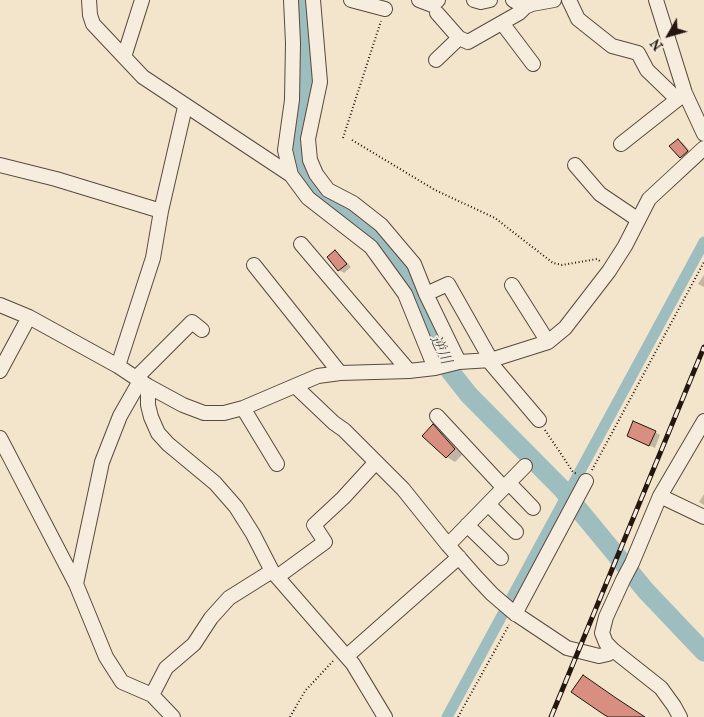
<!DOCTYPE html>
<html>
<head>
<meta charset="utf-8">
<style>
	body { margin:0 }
	#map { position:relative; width:704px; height:717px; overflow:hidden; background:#f3e4cc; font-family:"IM FELL French Canon",serif }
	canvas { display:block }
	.north { position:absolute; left:644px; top:10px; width:50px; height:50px; -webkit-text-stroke:4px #f7edde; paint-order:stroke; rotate:232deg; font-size:14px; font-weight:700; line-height:20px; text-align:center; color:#251610 }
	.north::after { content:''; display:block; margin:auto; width:18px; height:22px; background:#251610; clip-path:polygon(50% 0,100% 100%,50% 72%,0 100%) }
</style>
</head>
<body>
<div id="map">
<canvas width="704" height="717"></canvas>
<div class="north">N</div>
</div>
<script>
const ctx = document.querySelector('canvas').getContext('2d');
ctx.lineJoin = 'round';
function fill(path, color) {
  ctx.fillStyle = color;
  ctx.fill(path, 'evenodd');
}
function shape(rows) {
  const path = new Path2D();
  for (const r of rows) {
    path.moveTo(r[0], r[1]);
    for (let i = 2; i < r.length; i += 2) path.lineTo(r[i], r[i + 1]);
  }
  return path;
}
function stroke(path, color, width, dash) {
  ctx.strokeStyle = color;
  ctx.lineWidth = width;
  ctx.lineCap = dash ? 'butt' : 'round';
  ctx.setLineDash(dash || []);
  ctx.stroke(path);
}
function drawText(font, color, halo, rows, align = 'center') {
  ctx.font = font + ' "IM FELL French Canon","Noto Serif JP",serif';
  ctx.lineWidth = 4;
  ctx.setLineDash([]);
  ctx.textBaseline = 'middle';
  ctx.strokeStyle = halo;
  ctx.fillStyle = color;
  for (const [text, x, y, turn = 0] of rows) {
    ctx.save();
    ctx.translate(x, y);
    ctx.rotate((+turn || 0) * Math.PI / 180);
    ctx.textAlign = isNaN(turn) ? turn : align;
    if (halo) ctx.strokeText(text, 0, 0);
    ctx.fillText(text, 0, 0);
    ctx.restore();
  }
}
fill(shape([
	[678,140,683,143,692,154,686,160,681,157,671,146],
	[335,252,340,255,351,267,344,273,339,270],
	[704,275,704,287,698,284],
	[433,426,441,431,463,454,455,462,447,457,424,435],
	[655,432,660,435,655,448,634,438],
	[704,494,704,505,699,502]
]), '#0003');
stroke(shape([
	[447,717,704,242]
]), '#9ebdbf', 11);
stroke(shape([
	[303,0,305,48,304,97,297,143,299,160,304,174,319,192,374,234,404,272,450,371,469,395,561,488,646,591,704,652]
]), '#9ebdbf', 19);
const building = shape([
	[678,139,688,151,680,158,669,146,678,139],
	[335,250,347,264,338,271,327,257,335,250],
	[633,421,656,431,649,446,627,436,633,421],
	[433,424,455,449,446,458,422,436,433,424],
	[583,675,616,698,645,717,608,717,603,714,571,692,583,675]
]);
fill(building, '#d88f81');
stroke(building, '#251610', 1);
const minor = shape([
	[89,0,90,15,93,24,143,77,291,175],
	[291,0,293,43,292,100,285,150,291,175,308,198,371,247,405,294,435,368],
	[313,0,320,82,308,139,310,160,316,174,328,190,353,203,381,225,414,264,426,294,459,362],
	[351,0,385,9],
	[419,0,432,5,438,0],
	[474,0,481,2,490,0],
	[513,0,525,7],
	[569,0,578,19,612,46,638,53,647,70,677,99],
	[656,0,685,93,704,134],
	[502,23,533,64],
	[459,38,468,42,519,13,525,7,532,4,554,0],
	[124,57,142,0],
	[436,60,459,38,437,13],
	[621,144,683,95],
	[0,165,56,179,161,211],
	[575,165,600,194,637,219],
	[301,244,409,371],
	[254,265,340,373],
	[512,285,548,342],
	[426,294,448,284,491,360],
	[0,305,29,317,118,366,148,386,183,405,204,413,224,413,243,408,318,376,340,373,409,371,435,368,459,362,491,360,548,342,565,328,609,271,625,246,649,199,704,148],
	[488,360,539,420],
	[118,366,153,258,161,211,185,107],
	[0,371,29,317],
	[136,378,192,322,202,330],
	[148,386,148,405,151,417,158,433,168,444,215,483,236,507,253,534,272,571,353,664,385,717],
	[295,386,334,423,344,430,403,489,448,545,477,578,492,594,513,612,567,648,599,656,608,654,613,650],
	[243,408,277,464],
	[437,416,504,488],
	[0,438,76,584,102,462,120,416,140,381],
	[509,483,533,508],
	[660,496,704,517],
	[488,504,516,532],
	[467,525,501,558],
	[448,545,525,466],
	[277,577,325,542,314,525,343,498,376,462],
	[76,584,106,657,122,682,152,695,173,717],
	[515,614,586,481],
	[347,656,459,557],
	[152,695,166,668,194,644,211,618,229,598,272,571],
	[680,717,674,706,661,688,613,650,606,643,602,633,606,617,623,580,632,563,660,496,704,421]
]);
stroke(minor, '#584a3f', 16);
stroke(shape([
	[343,138,381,21],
	[352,140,435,190,495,218,553,263,562,265,597,259,600,261],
	[545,430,573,472,577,474],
	[592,470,704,262],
	[290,717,305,691,334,660],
	[458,717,509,625]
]), '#251610', 2, [1, 2.5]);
stroke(minor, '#f7edde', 14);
const rail = shape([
	[551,717,704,347]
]);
stroke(rail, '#251610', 5);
stroke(rail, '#f7edde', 3, [9]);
drawText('italic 15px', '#4f504d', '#f7edde', [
	["逆川",440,350,65]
]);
</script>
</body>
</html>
